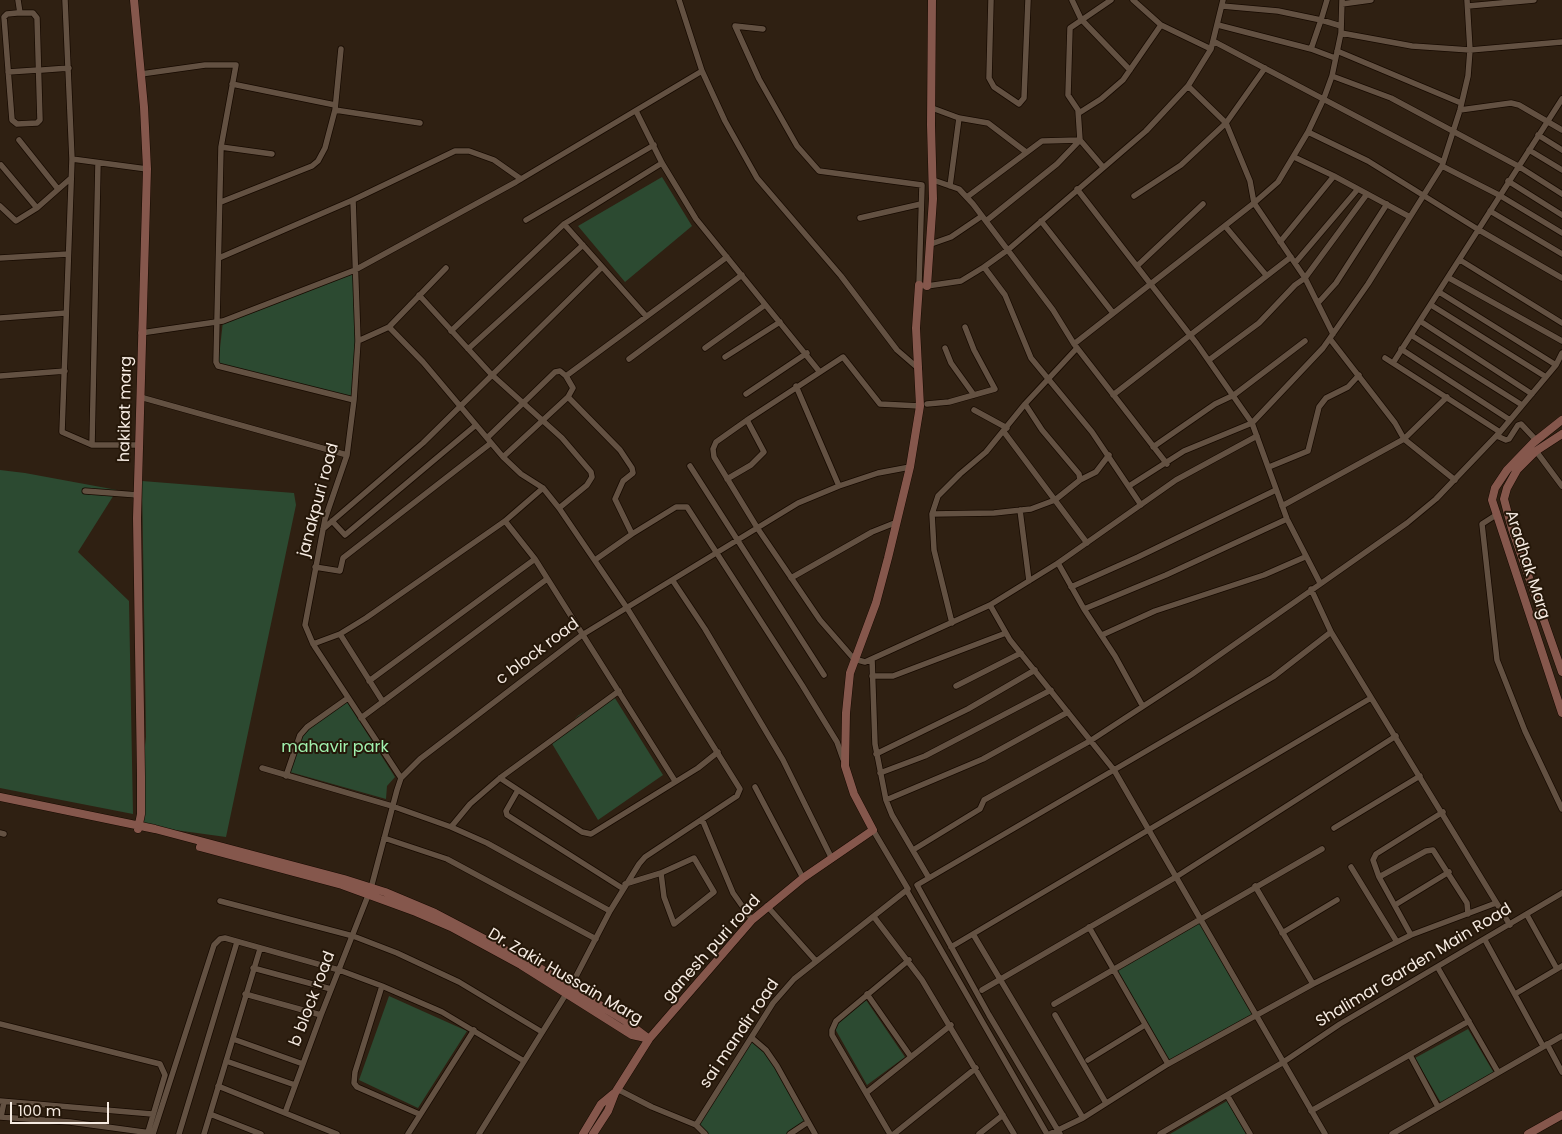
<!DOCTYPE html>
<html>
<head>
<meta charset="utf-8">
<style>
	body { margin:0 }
	#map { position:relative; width:1562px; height:1134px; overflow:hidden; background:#2f2012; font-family:Poppins,sans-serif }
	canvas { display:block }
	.scale { position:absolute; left:10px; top:1102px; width:99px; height:22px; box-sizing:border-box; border:2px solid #f6ebe2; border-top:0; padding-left:6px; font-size:15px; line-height:18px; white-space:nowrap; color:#f6ebe2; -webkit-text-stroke:4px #251709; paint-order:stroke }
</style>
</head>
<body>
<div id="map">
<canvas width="1562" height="1134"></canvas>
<div class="scale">100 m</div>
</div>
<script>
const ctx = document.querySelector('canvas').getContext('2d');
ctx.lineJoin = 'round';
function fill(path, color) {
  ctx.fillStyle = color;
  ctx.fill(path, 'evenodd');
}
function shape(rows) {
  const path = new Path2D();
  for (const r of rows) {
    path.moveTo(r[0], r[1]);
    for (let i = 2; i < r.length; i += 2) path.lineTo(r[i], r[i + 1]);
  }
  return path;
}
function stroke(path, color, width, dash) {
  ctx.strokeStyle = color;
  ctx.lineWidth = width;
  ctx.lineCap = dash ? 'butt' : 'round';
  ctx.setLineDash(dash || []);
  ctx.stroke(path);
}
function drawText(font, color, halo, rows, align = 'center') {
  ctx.font = font + ' Poppins,sans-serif';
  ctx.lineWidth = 4;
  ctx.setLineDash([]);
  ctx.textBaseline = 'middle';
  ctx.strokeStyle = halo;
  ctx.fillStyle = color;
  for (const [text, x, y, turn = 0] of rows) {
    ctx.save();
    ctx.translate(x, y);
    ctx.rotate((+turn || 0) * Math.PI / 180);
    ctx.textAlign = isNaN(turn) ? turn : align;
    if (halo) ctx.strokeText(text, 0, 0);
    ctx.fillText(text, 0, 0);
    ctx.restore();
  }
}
fill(shape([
	[662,177,692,226,625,282,578,226],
	[355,270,358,341,354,400,218,366,223,321],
	[0,470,25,473,117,490,78,552,129,601,133,814,0,788],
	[142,481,294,493,296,505,226,837,153,827,137,821,146,737],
	[613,695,663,775,598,820,551,742,579,715],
	[345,699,395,777,387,786,386,799,290,772,302,729],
	[1201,918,1256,1014,1168,1064,1113,969],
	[389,996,467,1031,418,1108,359,1080],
	[866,1000,905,1057,867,1085,834,1027],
	[1468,1029,1494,1073,1441,1103,1415,1058],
	[752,1038,766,1050,808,1122,790,1134,705,1134,696,1125],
	[1227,1101,1246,1134,1170,1134]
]), '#2c4a31');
const street = shape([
	[18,0,20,13],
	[65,0,72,159,62,432,92,445,139,445],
	[679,0,702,71],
	[991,0,989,78,994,87,1019,104,1024,98,1028,0],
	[1072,0,1081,19,1130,70],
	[1133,0,1161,25,1211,49],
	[1327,0,1321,20,1341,26],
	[1342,4,1371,0],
	[1222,6,1278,11,1321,20,1311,49],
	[1468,6,1534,0],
	[17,13,33,13,37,18,40,120,37,123,17,124,12,120,4,17,7,14,17,13],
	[1218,25,1311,49,1335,58],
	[763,29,735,26,759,79,797,146,819,171,922,185,919,285,927,286,961,281,984,267,1009,249,1146,131,1188,86,1211,49,1223,0],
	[1341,33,1412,46,1470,50,1562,42],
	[1213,41,1443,162],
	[1337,51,1461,103],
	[42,70,69,68],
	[8,72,38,70],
	[141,74,205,65,236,65,221,147,216,362,218,366,354,400],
	[1332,76,1391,98,1518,166,1562,194],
	[232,84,335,105],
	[1188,86,1226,123,1250,181,1254,203,1305,278,1333,334],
	[932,108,959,118,988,123,1026,152],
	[335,110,420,123],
	[1460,110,1511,103,1519,105,1562,130],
	[636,111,662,163,696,219,819,371],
	[1079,113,1101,99,1123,80,1161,25],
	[1308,132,1368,161,1479,230,1562,278],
	[1538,135,1562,150],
	[19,140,58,189],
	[221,147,272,154],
	[1529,150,1562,170],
	[1294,157,1334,176,1410,217],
	[72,159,147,169],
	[1,165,37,208],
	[1442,166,1499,195,1562,233],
	[933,180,959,189,973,204,1053,310,1074,344,1167,464],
	[1508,181,1562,215],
	[950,186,959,118],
	[1077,189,1197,344,1252,423,1287,519,1320,583],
	[1134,196,1181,165,1226,123,1265,68],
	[967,197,1042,141,1080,140,1103,167],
	[353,200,358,341,354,400,347,455,325,519,305,625,313,644,401,778],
	[221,202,312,166,318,161,325,148,335,110,341,49],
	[0,206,16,221,37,208,71,178],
	[1490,211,1562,254],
	[860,218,921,204],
	[526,220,654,145],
	[986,221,1057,164,1080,140,1078,110,1068,95,1070,28,1111,0],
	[1041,221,1113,313],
	[1225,226,1266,275],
	[1280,242,1334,176],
	[931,244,951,237,982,216],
	[0,258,68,254],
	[219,258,353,200,455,151,469,151,494,160,521,179],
	[1460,260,1562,323],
	[1295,263,1358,189],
	[1137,266,1203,204],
	[984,267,1005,295,1031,358,1092,432,1141,505],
	[1449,278,1562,341],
	[1439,292,1556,365],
	[419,295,491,374,562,438,591,472,592,477,587,485,559,508],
	[1318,303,1336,283,1387,204],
	[1431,305,1546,377],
	[646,316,564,224,662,163],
	[0,318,66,313],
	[1420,321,1532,394],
	[389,327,423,362,503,457,521,474,543,488,559,508,627,608,740,789,737,796,645,857,639,864,610,911,571,986,479,1134],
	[451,331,564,224],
	[141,333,223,321,355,270,516,182,702,71,725,121,757,178,841,276,897,350,919,369],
	[1411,335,1522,405],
	[1330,339,1395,423,1404,439,1455,480],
	[358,341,389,327,446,268],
	[1074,344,1254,203,1278,182,1308,132,1324,98,1332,76,1341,33,1342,0],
	[705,348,765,305],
	[945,348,951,363,974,395],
	[468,349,583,245],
	[1401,349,1510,420],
	[725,357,780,322],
	[1385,358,1500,432],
	[629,359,742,275],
	[1209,360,1259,323,1295,285,1305,278,1367,194],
	[1393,363,1562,99],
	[0,376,65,371],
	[796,386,839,486],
	[746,394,807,353],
	[1113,395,1291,257],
	[140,397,347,455],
	[568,397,620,450,632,468,633,473,623,481,615,499,632,534],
	[927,404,949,402,995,389,974,350,965,327],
	[1025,404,1042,430,1079,474,1080,480],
	[920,406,880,404,843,357,750,418,716,442,713,449,714,457,758,529,820,620,854,659,865,662,990,605,1058,563,1176,480,1257,436],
	[974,410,1007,428],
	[1004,432,1087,543],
	[1497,436,1506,440,1509,439,1518,425,1521,424,1536,440],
	[487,438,555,372,560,371,566,376,727,257],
	[92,445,98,163],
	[1153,447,1215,404,1234,395,1305,341],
	[1536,451,1562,486],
	[503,457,568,397,573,388,566,376],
	[690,466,824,675],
	[1269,467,1308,451,1319,407,1326,398,1348,387,1359,375],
	[727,479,751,465,764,452,747,420],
	[1129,486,1184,451,1252,423,1323,348,1368,284,1442,166,1460,110,1468,76,1470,50,1467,0],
	[85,491,138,495],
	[1282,506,1404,439,1447,397],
	[1020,510,1029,581],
	[932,514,994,513,1031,509,1055,500,1080,480,1096,472,1109,455],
	[1496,515,1482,524,1497,660,1525,731,1562,809],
	[332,521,345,535,476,425],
	[505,521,535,559,675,781],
	[323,529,423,443,602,267],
	[595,560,632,534,676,507,687,507,802,685,837,742,843,759],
	[1058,563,1084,609,1115,656,1142,705],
	[315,567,340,571,343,558,491,443],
	[791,578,872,532,897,522],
	[673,581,705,629,783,760,832,859],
	[1071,587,1138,557,1276,490],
	[1311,589,1331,632,1510,925],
	[990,605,1010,640,1114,770,1325,1134],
	[1084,609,1166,575,1287,519],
	[952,623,934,550,932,514,938,496,960,474,986,452,1025,404,1077,348],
	[340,634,383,702],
	[1102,635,1155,611,1264,575,1305,557],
	[313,644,340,634,366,618,505,521,543,488],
	[872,659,875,744,886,800,892,815,929,878],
	[872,676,893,676,1006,633],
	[369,681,535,559],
	[956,686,1021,653],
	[361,718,547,579],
	[876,754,968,709,1035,670],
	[262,768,392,806,451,827,487,843,610,911],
	[880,773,925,756,1051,690],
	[286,776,300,735,307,727,348,698],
	[500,778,582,832,591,834,698,768,718,752],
	[755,787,803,878],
	[518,790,506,811,507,815,622,888],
	[886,800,983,759,1068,712],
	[702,819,733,893,752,920],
	[451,827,470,804,500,778,619,691],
	[1334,828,1420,776],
	[0,833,4,834],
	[384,838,447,859,596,939],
	[913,850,980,809,984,800,1090,741,1191,675,1407,523,1436,499,1500,432,1556,365,1562,353],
	[1351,867,1397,942],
	[1379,877,1426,851,1433,850,1467,903,1468,914],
	[625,884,661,873,664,897,674,924,714,892,694,858,661,873],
	[1255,886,1313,984],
	[907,891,1047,1134],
	[220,901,353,936,397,953,459,982,542,1032],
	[1395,905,1449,872],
	[767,906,816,961],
	[1527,915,1557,969],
	[874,917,922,980,1014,1134],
	[1089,927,1168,1064],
	[1282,933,1337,900],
	[973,934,1083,1118],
	[1411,935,1379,877,1373,860,1376,854,1443,812],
	[1485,940,1543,1046],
	[951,947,1371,698],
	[253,968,331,989],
	[1438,968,1498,1072],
	[382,986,355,1072,354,1083,357,1087,419,1114],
	[982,990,1176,877,1396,736],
	[245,994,321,1015],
	[867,994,911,1057],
	[1515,994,1562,966],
	[1054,1004,1322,849],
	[1055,1015,1106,1103],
	[0,1024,160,1064,165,1075,148,1132],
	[752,1038,766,1050,777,1066,815,1134],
	[233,1039,303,1064],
	[1547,1044,1562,1072],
	[1410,1055,1438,1107],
	[1088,1060,1145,1025],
	[226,1061,295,1085],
	[218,1086,337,1134],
	[617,1089,652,1107,696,1125,705,1134],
	[866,1093,951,1025],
	[1227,1095,1250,1134],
	[0,1101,152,1114],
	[1311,1111,1469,1021],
	[285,1113,321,1015,371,888,397,790,401,778,420,759,582,635,798,503,839,486,878,473,910,467],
	[210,1114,261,1134],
	[0,1117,70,1122,151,1133],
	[1,1117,4,1102],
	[696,1125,773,1003,794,979,908,889,873,830],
	[153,1134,214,945,220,939,225,938,339,970,382,986,442,1012,524,1061],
	[179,1134,237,942],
	[204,1134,260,949],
	[408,1134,474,1030],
	[790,1134,808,1122],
	[890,1134,832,1035,832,1030,836,1021,909,960],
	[894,1134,976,1068],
	[979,1134,1003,1115],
	[1050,1134,1083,1118,1168,1064,1313,984,1411,935,1496,903],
	[1060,1134,989,1015,917,885,1273,677,1331,632],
	[1160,1134,1282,1063,1340,1024,1562,893],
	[1392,1134,1562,1036]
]);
const secondary = shape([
	[134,0,144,107,147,169,137,518,141,776,141,814,138,829],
	[927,286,933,199,931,125,932,0],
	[1562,420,1533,443,1507,470,1495,488,1492,500,1562,713],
	[1562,434,1536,451,1517,470,1507,488,1504,499,1512,529,1562,672],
	[0,797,155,829,344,879,385,892,435,913,538,967,624,1020,649,1039],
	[200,847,342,885,416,912,451,927,521,965,632,1035,646,1038],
	[583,1134,601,1104,613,1094],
	[593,1134,608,1111,615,1093,649,1039,752,920,803,878,873,830,854,794,845,766,846,713,850,673,876,603,888,558,910,467,920,406,916,328,919,285],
	[1528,1134,1562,1115]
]);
stroke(street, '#170a01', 7);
stroke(secondary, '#170a01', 9);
stroke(street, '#635142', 5.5);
stroke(secondary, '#85574c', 8);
drawText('16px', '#f6ebe2', '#251709', [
	["hakikat marg",126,409,-89],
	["janakpuri road",319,500,-75],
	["Aradhak Marg",1527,565,72],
	["c block road",538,652,-37],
	["ganesh puri road",712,949,-48],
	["Shalimar Garden Main Road",1414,966,-31],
	["Dr. Zakir Hussain Marg",565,977,30],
	["b block road",313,999,-69],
	["sai mandir road",740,1034,-56]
]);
drawText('16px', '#a1f1ae', '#251709', [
	["mahavir park",335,748]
]);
</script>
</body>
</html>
